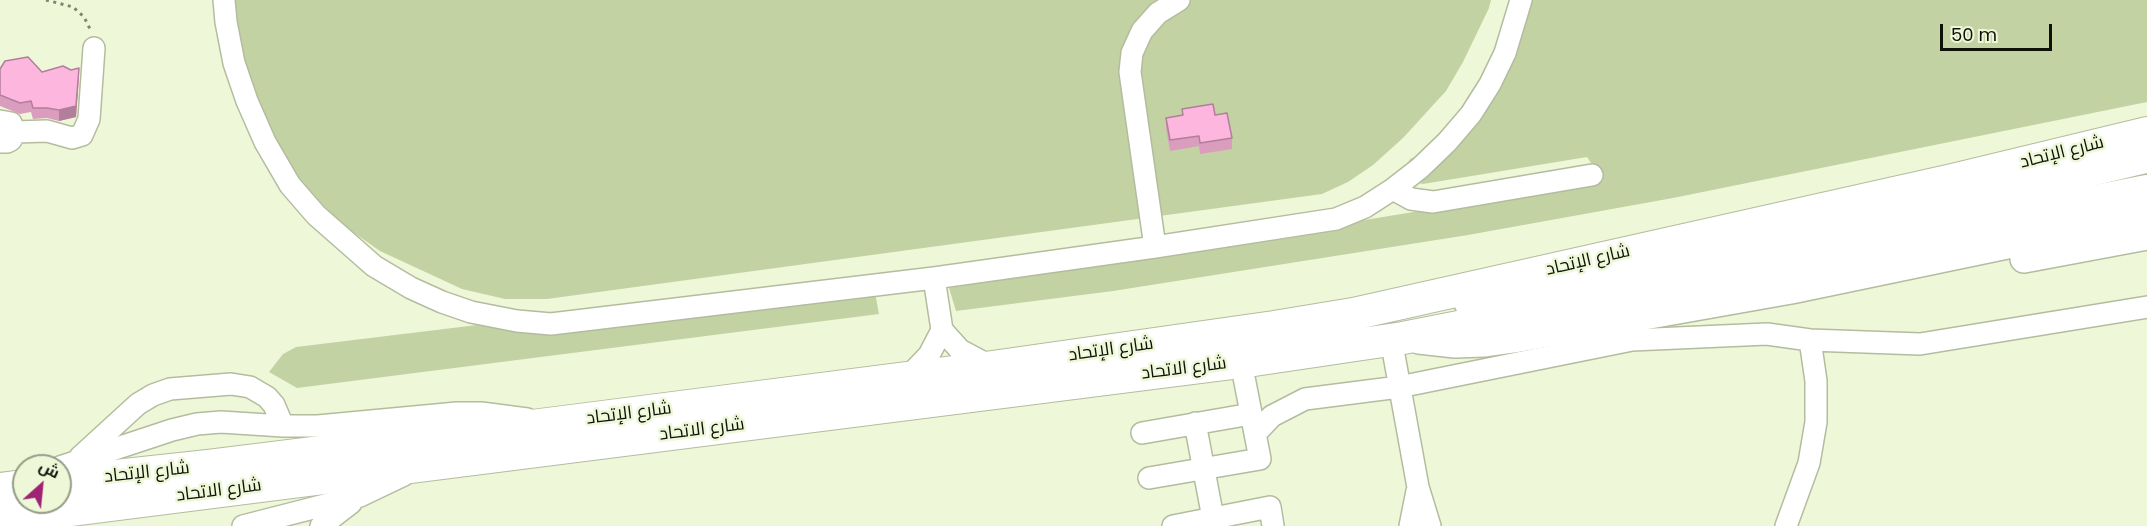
<!DOCTYPE html>
<html>
<head>
<meta charset="utf-8">
<style>
	body { margin:0 }
	#map { position:relative; width:2147px; height:526px; overflow:hidden; background:#eef8d9; font-family:Poppins,Cairo,sans-serif }
	canvas { display:block }
	.north { position:absolute; left:12px; top:454px; width:60px; height:60px; box-sizing:border-box; background:#eef8d9; border:2px solid #949c85; border-radius:50%; rotate:27deg; font-size:16px; font-weight:700; line-height:24px; text-align:center; color:#0e1107 }
	.north::after { content:''; display:block; margin:auto; width:21px; height:27px; background:#a02275; clip-path:polygon(50% 0,100% 100%,50% 72%,0 100%) }
	.scale { position:absolute; left:1940px; top:24px; width:112px; height:27px; box-sizing:border-box; border:3px solid #0e1107; border-top:0; padding-left:8px; font-size:18px; line-height:21px; white-space:nowrap; color:#0e1107; -webkit-text-stroke:4px #eef8d9; paint-order:stroke }
</style>
</head>
<body>
<div id="map">
<canvas width="2147" height="526"></canvas>
<div class="north">ش</div>
<div class="scale">50 m</div>
</div>
<script>
const ctx = document.querySelector('canvas').getContext('2d');
ctx.lineJoin = 'round';
function fill(path, color) {
  ctx.fillStyle = color;
  ctx.fill(path, 'evenodd');
}
function shape(rows) {
  const path = new Path2D();
  for (const r of rows) {
    path.moveTo(r[0], r[1]);
    for (let i = 2; i < r.length; i += 2) path.lineTo(r[i], r[i + 1]);
  }
  return path;
}
function stroke(path, color, width, dash) {
  ctx.strokeStyle = color;
  ctx.lineWidth = width;
  ctx.lineCap = dash ? 'butt' : 'round';
  ctx.setLineDash(dash || []);
  ctx.stroke(path);
}
function drawText(font, color, halo, rows, align = 'center') {
  ctx.font = font + ' Poppins,Cairo,sans-serif';
  ctx.lineWidth = 5;
  ctx.setLineDash([]);
  ctx.textBaseline = 'middle';
  ctx.strokeStyle = halo;
  ctx.fillStyle = color;
  for (const [text, x, y, turn = 0] of rows) {
    ctx.save();
    ctx.translate(x, y);
    ctx.rotate((+turn || 0) * Math.PI / 180);
    ctx.textAlign = isNaN(turn) ? turn : align;
    if (halo) ctx.strokeText(text, 0, 0);
    ctx.fillText(text, 0, 0);
    ctx.restore();
  }
}
fill(shape([
	[222,0,1491,0,1489,8,1463,62,1446,91,1403,138,1373,165,1348,182,1322,194,547,299,505,299,462,289,380,251,347,228,313,196,282,159,259,121],
	[1514,0,2147,0,2147,102,1673,198,1468,235,1113,291,956,311,949,288,1603,181,1587,157,1423,184,1410,181,1403,172,1410,159,1420,155,1465,104,1483,73,1511,16],
	[872,277,879,314,297,388,269,372,283,354,296,347]
]), '#c3d2a2');
const minor = shape([
	[224,0,226,22,234,63,247,101,265,142,290,185,316,215,374,266,411,288,442,302,471,312,517,321,551,324,934,278,1155,247,1336,219,1365,207,1393,189,1420,168,1447,142,1471,114,1490,84,1505,53,1521,0],
	[0,121,11,123,15,132,11,140,7,142,0,142],
	[15,132,47,131,72,138,82,135,89,119,94,48],
	[1393,189,1411,199,1433,202,1592,175],
	[1155,247,1130,72,1132,53,1142,31,1158,13,1179,0],
	[934,278,942,330,960,350,992,367],
	[1391,339,1418,487,1430,526],
	[907,378,929,355,942,330],
	[1195,423,1213,518],
	[1142,433,1251,414],
	[1255,434,1272,416,1305,399,1399,387,1632,340,1767,334,1810,340,1920,344,2147,307],
	[80,457,138,404,153,395,170,389,231,384,250,387,267,397,274,405,283,426],
	[60,467,172,430,197,424,221,422,283,426,318,426,457,413,481,413,527,419],
	[1149,478,1260,459,1241,362],
	[243,526,360,496,404,475],
	[321,526,351,503],
	[1173,526,1270,507,1273,526],
	[1410,526,1417,491],
	[1786,526,1809,463,1816,422,1816,381,1810,340]
]);
const major = shape([
	[2024,259,2147,236],
	[1468,303,1715,257,1937,209,2147,159],
	[1419,340,1455,344,1485,343,1514,339,1791,290,2147,216]
]);
const highway = shape([
	[60,482,208,466,548,424,992,367,1274,327,1353,314,1952,180,2147,133],
	[0,489,24,486],
	[0,519,1241,362,1403,338,2147,191]
]);
stroke(minor, '#b3bc9f', 24);
stroke(major, '#b3bc9f', 30);
stroke(highway, '#b3bc9f', 34);
stroke(shape([
	[46,0,73,7,84,17,91,31]
]), '#7e8570', 3, [3, 4.5]);
stroke(minor, '#fff', 21);
stroke(major, '#fff', 27);
stroke(highway, '#fff', 32);
fill(shape([
	[0,69,79,79,76,117,59,121,47,118,33,119,31,112,20,114,0,106],
	[1182,109,1215,115,1232,138,1232,149,1200,154,1199,146,1170,151,1166,128,1166,118,1182,115]
]), '#da9dbe');
fill(shape([
	[79,68,76,117,59,121,59,110]
]), '#b17f9b');
const building = shape([
	[28,57,42,72,63,66,71,70,79,68,76,106,59,110,47,108,33,108,31,101,20,103,0,95,0,69,5,61,28,57],
	[1213,104,1215,115,1227,113,1232,138,1200,143,1199,136,1170,140,1166,118,1183,115,1182,109,1213,104]
]);
fill(building, '#fdb6dd');
stroke(building, '#b17f9b', 1.5);
drawText('18px', '#0e1107', '#eef8d9', [
	["شارع الإتحاد",2062,153,-14],
	["شارع الإتحاد",1588,261,-13],
	["شارع الإتحاد",1111,350,-8],
	["شارع الاتحاد",1184,369,-7],
	["شارع الإتحاد",629,414,-7],
	["شارع الاتحاد",702,430,-7],
	["شارع الإتحاد",147,473,-6],
	["شارع الاتحاد",219,491,-7]
]);
</script>
</body>
</html>
